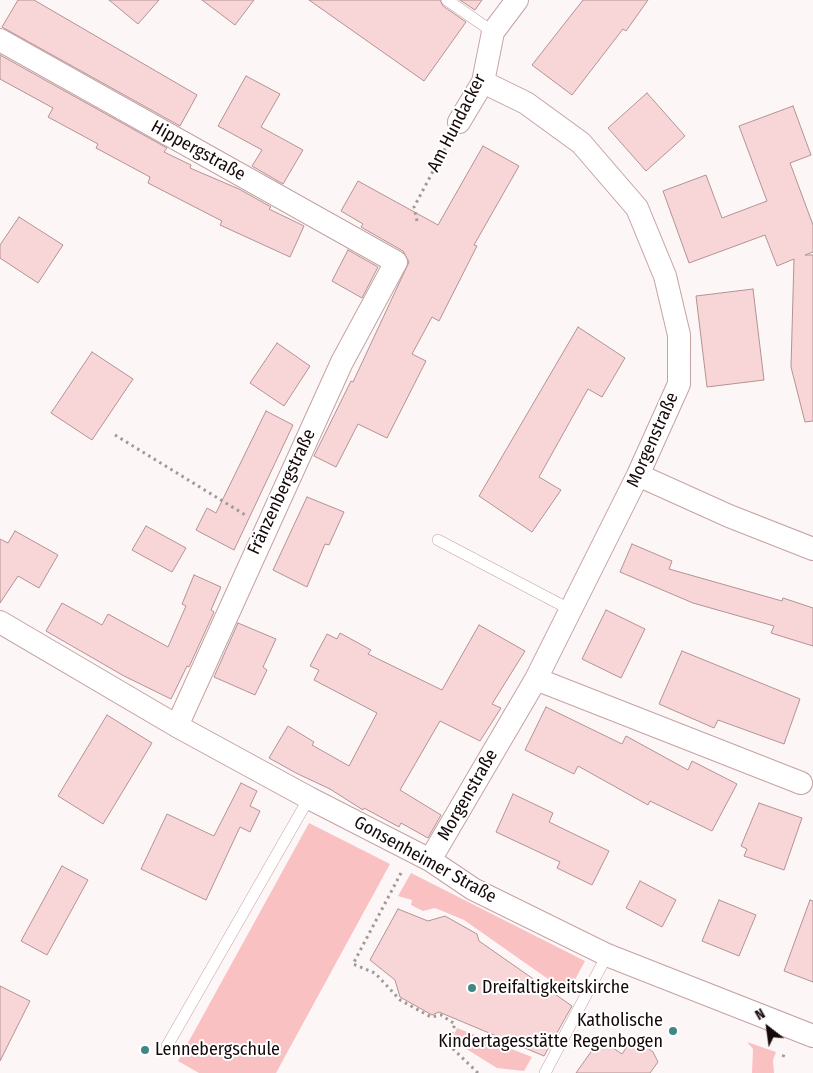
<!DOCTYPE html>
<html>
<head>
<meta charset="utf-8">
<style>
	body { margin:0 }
	#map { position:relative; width:813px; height:1073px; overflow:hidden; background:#fdf6f6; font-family:"Fira Sans Condensed",sans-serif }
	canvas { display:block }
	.north { position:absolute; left:743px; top:1003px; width:50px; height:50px; -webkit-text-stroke:4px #fff; paint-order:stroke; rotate:330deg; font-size:14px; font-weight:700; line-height:20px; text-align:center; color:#15090a }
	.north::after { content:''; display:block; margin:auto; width:18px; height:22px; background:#15090a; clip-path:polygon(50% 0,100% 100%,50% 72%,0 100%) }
</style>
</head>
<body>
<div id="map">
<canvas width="813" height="1073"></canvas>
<div class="north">N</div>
</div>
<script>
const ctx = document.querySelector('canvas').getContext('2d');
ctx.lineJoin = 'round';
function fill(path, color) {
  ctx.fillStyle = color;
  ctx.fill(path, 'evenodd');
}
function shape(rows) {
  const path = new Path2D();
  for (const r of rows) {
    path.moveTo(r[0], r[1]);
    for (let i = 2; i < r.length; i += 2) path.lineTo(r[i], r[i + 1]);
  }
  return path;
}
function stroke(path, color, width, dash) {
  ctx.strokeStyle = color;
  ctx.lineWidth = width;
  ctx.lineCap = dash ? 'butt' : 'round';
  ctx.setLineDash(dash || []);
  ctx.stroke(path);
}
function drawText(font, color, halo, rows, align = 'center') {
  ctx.font = font + ' "Fira Sans Condensed",sans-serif';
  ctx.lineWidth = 4;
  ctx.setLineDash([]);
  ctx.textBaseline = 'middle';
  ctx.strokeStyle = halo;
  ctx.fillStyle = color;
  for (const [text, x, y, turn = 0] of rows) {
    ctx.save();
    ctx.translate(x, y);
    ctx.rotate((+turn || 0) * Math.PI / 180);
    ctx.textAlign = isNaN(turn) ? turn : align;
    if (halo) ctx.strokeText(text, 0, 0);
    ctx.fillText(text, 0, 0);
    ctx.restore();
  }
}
fill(shape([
	[309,823,390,864,276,1073,199,1073,178,1061],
	[411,873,585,961,568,993,464,920,435,908,423,911,411,905,412,900,398,896],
	[457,1028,532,1057,524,1071,497,1068,452,1040],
	[747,1042,776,1052,773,1060,774,1073,752,1073,753,1049]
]), '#fac1c3');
const building = shape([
	[18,0,34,0,197,95,180,126,2,27,18,0],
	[109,0,159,0,138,24,109,0],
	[202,0,254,0,235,25,202,0],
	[309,0,440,0,443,6,466,22,424,81,309,0],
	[460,0,482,0,475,10,460,0],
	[583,0,648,0,626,31,623,29,572,95,532,65,583,0],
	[0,55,167,148,164,152,191,165,190,168,239,189,271,207,269,209,304,226,290,257,220,225,222,221,148,183,150,177,96,148,98,144,48,117,53,108,0,79,0,55],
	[246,76,280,94,261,127,303,150,283,184,252,166,262,150,218,126,246,76],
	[647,93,685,136,646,171,608,128,647,93],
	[793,106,811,155,790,163,813,225,813,252,805,255,813,255,813,421,805,422,791,367,794,259,777,266,765,235,689,263,663,191,706,175,722,218,767,201,739,126,793,106],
	[483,146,519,166,474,245,477,246,439,321,432,317,412,354,426,361,387,438,358,424,336,467,314,456,351,381,353,382,409,262,403,251,361,227,363,224,341,211,358,181,438,225,483,146],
	[19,217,63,245,38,283,0,258,0,245,19,217],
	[348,250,378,267,362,298,332,281,348,250],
	[753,289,764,380,707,387,696,296,753,289],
	[578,327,625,358,602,397,588,389,539,477,561,490,532,532,479,496,578,327],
	[277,343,310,366,284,406,250,383,277,343],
	[92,352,133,379,92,440,51,413,92,352],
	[266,411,293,425,234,550,196,530,207,508,216,513,266,411],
	[307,497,344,512,329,545,325,544,307,587,273,570,307,497],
	[146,526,186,548,172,572,132,550,146,526],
	[15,531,58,555,39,588,18,576,0,603,0,539,8,543,15,531],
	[632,544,672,561,669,569,782,601,783,598,813,608,813,646,771,633,774,626,693,603,620,572,632,544],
	[194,575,221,587,211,610,214,612,189,667,187,666,171,699,124,676,46,631,62,603,102,625,108,614,168,647,186,606,182,604,194,575],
	[606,610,645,629,621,678,582,659,606,610],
	[238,623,276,639,263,667,267,670,255,695,214,677,238,623],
	[479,625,525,651,492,704,501,708,480,741,440,721,400,790,441,815,428,838,401,823,399,827,364,808,363,810,330,789,296,773,269,758,288,726,314,742,312,745,349,766,377,713,314,680,319,670,310,666,327,634,337,639,340,633,371,650,368,654,442,690,479,625],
	[682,651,800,699,784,744,718,720,714,728,659,704,682,651],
	[546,707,622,744,626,736,688,770,692,761,737,784,712,831,650,801,648,805,578,766,574,774,525,750,546,707],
	[107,715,152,743,103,824,58,796,107,715],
	[241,783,257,791,250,806,260,811,250,832,240,827,206,900,141,869,167,814,214,836,241,783],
	[513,794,553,813,549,822,609,851,592,885,557,868,560,862,496,832,513,794],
	[759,803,802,818,784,870,744,856,747,849,741,846,759,803],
	[62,866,88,880,47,955,21,941,62,866],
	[640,881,676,900,662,927,626,908,640,881],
	[719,900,756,915,739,956,702,941,719,900],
	[810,900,813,901,813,982,784,971,810,900],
	[398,909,428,921,445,916,477,934,479,941,572,1006,544,1056,439,1012,432,1015,400,997,395,980,370,960,398,909],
	[0,986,30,1001,0,1061,0,986],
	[600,1039,622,1054,630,1042,641,1043,653,1052,658,1062,650,1073,576,1073,600,1039]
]);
fill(building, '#f8d6d7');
stroke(building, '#b49293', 1);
const service = shape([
	[447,0,493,32],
	[438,540,571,610],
	[167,1046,309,798],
	[545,1073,607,955]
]);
const minor = shape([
	[0,40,396,262,342,362,177,726],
	[459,122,483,82,493,32,517,0],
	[638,475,729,516,813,549],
	[0,622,177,726,309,798,430,860,473,889,607,955,813,1036],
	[536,679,801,783],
	[430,860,536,679,638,475,679,384,679,335,665,276,637,208,581,143,526,103,483,82]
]);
stroke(service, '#c5a2a4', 12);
stroke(minor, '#c5a2a4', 24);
stroke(shape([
	[417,221,414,207,448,143],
	[115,435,247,516],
	[401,873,353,964,375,973,400,1000,431,1017,441,1015,455,1024,448,1044,478,1073],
	[783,1057,784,1054]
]), '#a19898', 3, [2.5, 4]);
stroke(service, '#fff', 11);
stroke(minor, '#fff', 22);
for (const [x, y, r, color] of [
	[472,988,5,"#408888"],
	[673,1031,5,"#408888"],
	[145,1050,5,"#408888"]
]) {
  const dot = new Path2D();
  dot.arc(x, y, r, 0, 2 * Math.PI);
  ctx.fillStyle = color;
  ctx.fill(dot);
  stroke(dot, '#fff', 2);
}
drawText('18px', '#15090a', '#fff', [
	["Am Hundacker",457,123,-63],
	["Hippergstraße",198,151,29],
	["Morgenstraße",653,440,-66],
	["Fränzenbergstraße",282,492,-65],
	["Morgenstraße",468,795,-60],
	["Gonsenheimer Straße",425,860,29]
]);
drawText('18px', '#15090a', '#fff', [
	["Dreifaltigkeitskirche",482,988],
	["Katholische",663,1021,"right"],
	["Kindertagesstätte Regenbogen",663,1042,"right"],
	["Lennebergschule",155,1050]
], 'left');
</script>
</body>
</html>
